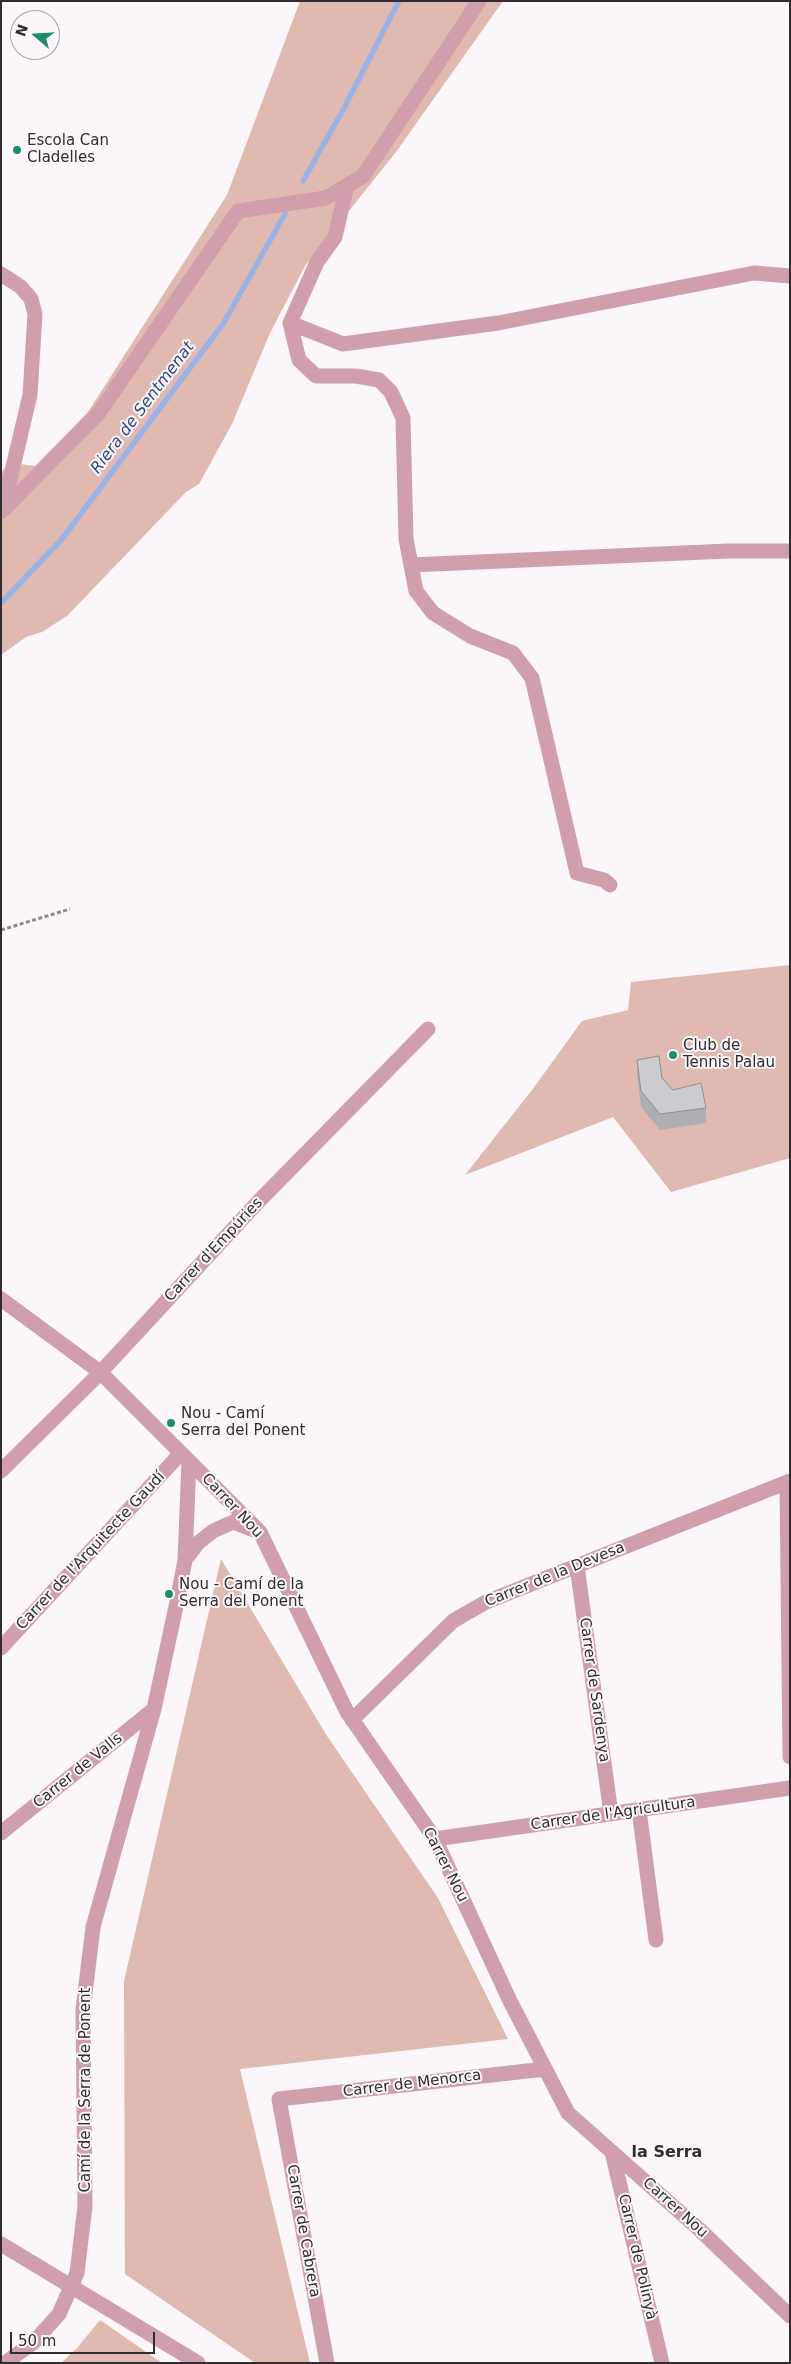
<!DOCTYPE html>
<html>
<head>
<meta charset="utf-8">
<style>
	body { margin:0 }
	#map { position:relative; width:791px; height:2364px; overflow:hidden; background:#faf6fa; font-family:"DejaVu Sans",sans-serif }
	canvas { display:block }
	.frame { position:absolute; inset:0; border:2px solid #2f2d2f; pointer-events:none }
	.north { position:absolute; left:10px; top:10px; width:50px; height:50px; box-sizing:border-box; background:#faf6fa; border:1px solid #a9a6a9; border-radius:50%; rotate:289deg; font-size:14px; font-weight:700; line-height:20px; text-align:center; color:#2f2d2f }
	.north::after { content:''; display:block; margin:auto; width:18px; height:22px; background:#1c8e6f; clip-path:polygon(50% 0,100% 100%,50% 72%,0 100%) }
	.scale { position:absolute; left:10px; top:2332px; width:145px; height:22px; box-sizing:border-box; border:2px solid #2f2d2f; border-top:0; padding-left:6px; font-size:15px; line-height:18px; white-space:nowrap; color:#2f2d2f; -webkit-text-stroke:4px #faf6fa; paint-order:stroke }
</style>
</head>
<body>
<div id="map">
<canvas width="791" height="2364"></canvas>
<div class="frame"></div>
<div class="north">N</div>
<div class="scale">50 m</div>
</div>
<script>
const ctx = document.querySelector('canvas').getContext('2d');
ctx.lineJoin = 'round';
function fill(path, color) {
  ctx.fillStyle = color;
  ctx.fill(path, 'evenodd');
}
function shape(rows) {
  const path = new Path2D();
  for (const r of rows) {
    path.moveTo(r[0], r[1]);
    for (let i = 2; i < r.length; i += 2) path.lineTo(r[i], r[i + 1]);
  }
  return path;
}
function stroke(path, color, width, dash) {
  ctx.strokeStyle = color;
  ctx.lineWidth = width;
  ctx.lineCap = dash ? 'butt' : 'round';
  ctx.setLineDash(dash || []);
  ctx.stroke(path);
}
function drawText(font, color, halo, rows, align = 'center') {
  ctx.font = font + ' "DejaVu Sans",sans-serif';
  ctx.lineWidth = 4;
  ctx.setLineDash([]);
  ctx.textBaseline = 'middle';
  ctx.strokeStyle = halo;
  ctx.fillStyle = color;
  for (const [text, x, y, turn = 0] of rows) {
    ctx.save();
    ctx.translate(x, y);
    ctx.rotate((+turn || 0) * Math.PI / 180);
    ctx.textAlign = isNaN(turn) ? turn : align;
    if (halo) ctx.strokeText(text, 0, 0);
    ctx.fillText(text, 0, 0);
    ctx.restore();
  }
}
fill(shape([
	[300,1,503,1,396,152,305,266,270,333,232,424,199,484,186,492,67,616,42,632,26,637,1,655,1,472,6,467,20,464,35,466,88,412,227,195],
	[790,965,790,1158,671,1192,613,1117,465,1175,532,1090,582,1021,628,1010,631,982],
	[221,1559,327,1736,438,1898,508,2039,240,2069,310,2363,255,2363,125,2274,124,1981],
	[100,2320,162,2363,61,2363,77,2348]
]), '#e0b9b0');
stroke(shape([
	[303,181,343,110,399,1],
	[1,603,62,539,223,324,285,214]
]), '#9bb2e5', 5.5);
stroke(shape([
	[1,930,70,909]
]), '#8d8a8d', 3, [4, 2.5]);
stroke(shape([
	[347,185,335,237,317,262,290,323,299,360,316,376,356,376,379,380,391,392,403,418,406,539,416,591,433,613,470,636,513,653,532,678,577,873,604,880,610,885],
	[1,274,21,287,31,299,35,314,30,395,3,509],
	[290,323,343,344,498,323,754,273,790,276],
	[1,512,98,414,238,211,326,198,363,176,479,1],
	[411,565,728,551,790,551],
	[1,1299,100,1372,260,1532,347,1712,435,1839,509,1999,568,2113,700,2230,790,2316],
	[1,1471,98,1375,258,1202,428,1029],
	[787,1482,790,1757],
	[185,1560,198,1543,213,1531,233,1522,254,1530],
	[577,1566,611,1814],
	[1,1648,181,1453],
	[352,1720,453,1621,486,1602,790,1481],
	[639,1810,656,1940],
	[1,1833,154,1709],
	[435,1839,790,1788],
	[612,2152,662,2363],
	[1,2244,198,2363],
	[5,2363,34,2342,59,2314,77,2273,85,2206,83,2010,93,1927,154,1709,178,1597,185,1560,189,1461],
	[327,2363,279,2099,545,2069]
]), '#d19fac', 15);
fill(shape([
	[637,1060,662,1078,673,1090,706,1108,706,1123,660,1130,641,1107,637,1075]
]), '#afafb3');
const building = shape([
	[659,1056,662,1078,673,1090,701,1083,706,1108,660,1114,641,1091,637,1060,659,1056]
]);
fill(building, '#cccbd0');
stroke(building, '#8f8e92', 1);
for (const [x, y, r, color] of [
	[17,150,5,"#1c8e6f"],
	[673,1055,5,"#1c8e6f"],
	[171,1423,5,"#1c8e6f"],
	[169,1594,5,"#1c8e6f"]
]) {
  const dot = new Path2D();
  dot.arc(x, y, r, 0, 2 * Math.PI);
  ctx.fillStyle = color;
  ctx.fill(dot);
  stroke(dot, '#faf6fa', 2);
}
drawText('15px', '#2f2d2f', '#faf6fa', [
	["Escola Can",27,141],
	["Cladelles",27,158],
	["Club de",683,1046],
	["Tennis Palau",683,1063],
	["Nou - Camí",181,1414],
	["Serra del Ponent",181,1431],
	["Nou - Camí de la",179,1585],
	["Serra del Ponent",179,1602]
], 'left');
drawText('15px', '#2f2d2f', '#faf6fa', [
	["Carrer d'Empúries",214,1250,-47],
	["Carrer Nou",232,1506,47],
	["Carrer de l'Arquitecte Gaudí",91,1551,-47],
	["Carrer de la Devesa",555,1575,-22],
	["Carrer de Sardenya",594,1690,82],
	["Carrer de Valls",78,1771,-39],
	["Carrer de l'Agricultura",613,1814,-8],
	["Carrer Nou",445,1865,63],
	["Carrer de Menorca",412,2084,-7],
	["Camí de la Serra de Ponent",86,2090,-90],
	["Carrer Nou",675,2208,42],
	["Carrer de Cabrera",303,2231,80],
	["Carrer de Polinyà",637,2257,77]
]);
drawText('italic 16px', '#2e4684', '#faf6fa', [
	["Riera de Sentmenat",143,408,-53]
]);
drawText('bold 16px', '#302d30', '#faf6fa', [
	["la Serra",667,2153]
]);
</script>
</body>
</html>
